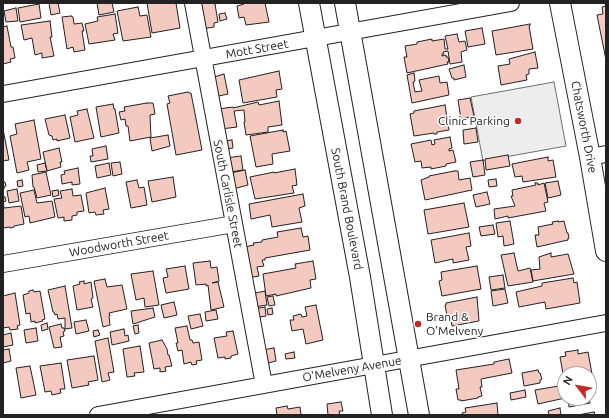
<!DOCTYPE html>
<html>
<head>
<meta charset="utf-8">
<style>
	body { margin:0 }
	#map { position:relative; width:609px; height:418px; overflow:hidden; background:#fff; font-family:Ubuntu,sans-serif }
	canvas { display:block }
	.frame { position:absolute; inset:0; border:4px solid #222; pointer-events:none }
	.north { position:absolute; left:557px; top:366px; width:40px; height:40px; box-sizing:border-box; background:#fff; border:1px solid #a7a7a7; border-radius:50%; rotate:301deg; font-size:11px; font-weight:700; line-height:16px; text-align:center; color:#222 }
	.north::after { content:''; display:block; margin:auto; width:14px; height:18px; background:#c62828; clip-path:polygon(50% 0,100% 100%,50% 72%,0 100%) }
</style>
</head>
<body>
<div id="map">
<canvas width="609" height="418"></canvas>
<div class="frame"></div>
<div class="north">N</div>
</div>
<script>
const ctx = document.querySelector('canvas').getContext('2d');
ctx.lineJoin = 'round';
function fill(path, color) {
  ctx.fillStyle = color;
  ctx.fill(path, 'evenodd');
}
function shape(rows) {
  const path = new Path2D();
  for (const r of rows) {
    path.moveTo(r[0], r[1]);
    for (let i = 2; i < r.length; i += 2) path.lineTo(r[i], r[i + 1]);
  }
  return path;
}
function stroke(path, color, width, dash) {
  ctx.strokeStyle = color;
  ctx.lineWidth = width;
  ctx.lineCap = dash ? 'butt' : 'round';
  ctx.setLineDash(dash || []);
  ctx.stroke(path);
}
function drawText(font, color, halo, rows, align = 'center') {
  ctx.font = font + ' Ubuntu,sans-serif';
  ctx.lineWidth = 3;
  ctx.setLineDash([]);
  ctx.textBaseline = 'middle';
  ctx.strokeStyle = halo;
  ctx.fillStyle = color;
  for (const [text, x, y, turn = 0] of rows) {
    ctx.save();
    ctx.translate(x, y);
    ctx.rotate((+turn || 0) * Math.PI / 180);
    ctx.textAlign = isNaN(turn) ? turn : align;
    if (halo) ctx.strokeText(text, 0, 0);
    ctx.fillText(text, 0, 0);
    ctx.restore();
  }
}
const parking = shape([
	[554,82,566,146,483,161,471,97,554,82]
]);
fill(parking, '#ededed');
stroke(parking, '#6f6f6f', 1);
const building = shape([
	[49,3,58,3,60,13,51,15,49,3],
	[97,3,112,3,114,12,99,15,97,3],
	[147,3,176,3,180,28,152,33,147,3],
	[197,3,218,3,215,4,218,22,214,23,214,27,202,29,197,3],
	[244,3,265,3,269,22,246,25,244,17,239,18,237,6,244,4,244,3],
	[39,4,41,18,20,22,18,8,39,4],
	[606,6,606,60,597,15,603,14,602,7,606,6],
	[138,7,140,16,147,15,151,37,123,41,117,11,138,7],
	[16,8,18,21,6,22,4,11,16,8],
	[225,13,227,19,220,21,219,14,225,13],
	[115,14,118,33,113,34,115,40,89,44,85,24,98,21,97,17,115,14],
	[71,16,73,17,74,24,82,23,84,31,82,31,85,50,74,52,73,47,67,49,62,17,71,16],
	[50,21,52,37,50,37,54,56,42,58,42,53,35,55,32,38,24,40,21,25,50,21],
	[530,24,530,26,529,26,533,49,496,55,492,31,530,24],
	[7,26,11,47,13,47,15,58,10,59,11,62,3,64,3,27,7,26],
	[482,28,485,44,468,47,465,31,482,28],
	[457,34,459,42,465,41,467,50,461,52,462,62,450,64,448,51,443,52,444,54,442,54,442,56,446,55,446,57,448,57,449,62,447,62,448,64,407,73,404,57,407,57,405,46,417,44,417,42,432,39,432,41,444,39,445,49,448,49,445,36,457,34],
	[535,52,538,68,529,69,529,74,526,75,527,80,501,85,498,66,510,64,509,59,535,52],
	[464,65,466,77,454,80,454,78,452,78,449,69,464,65],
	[279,71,282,89,276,90,277,97,243,103,239,80,279,71],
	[414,73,415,81,413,82,415,92,422,91,419,80,439,76,440,83,447,82,449,95,412,103,407,75,414,73],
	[224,74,228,94,214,97,211,78,224,74],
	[188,92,189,93,191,93,202,150,176,155,167,104,170,103,168,96,188,92],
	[470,98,474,116,461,119,458,100,470,98],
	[279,101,282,125,268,127,268,132,246,135,244,122,245,122,244,110,234,111,237,127,221,129,218,109,233,107,233,108,258,102,259,105,279,101],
	[147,103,153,103,155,114,150,115,151,137,130,141,128,126,126,126,125,119,121,120,119,112,125,111,124,107,147,103],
	[113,104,114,109,115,109,119,133,101,137,96,107,113,104],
	[445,105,449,130,437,132,437,134,434,134,434,133,414,136,410,114,414,113,414,111,445,105],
	[87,109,94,138,75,142,70,117,78,115,77,111,87,109],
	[65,115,70,138,57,141,57,139,53,140,52,136,49,135,45,119,65,115],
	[34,120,41,159,27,162,29,170,17,173,10,136,17,134,15,124,34,120],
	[476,128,478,142,464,144,463,130,476,128],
	[3,129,9,160,3,161,3,129],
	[283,130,283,132,286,131,290,151,272,154,273,164,256,167,250,136,283,130],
	[168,135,170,146,152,151,150,138,168,135],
	[450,137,452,148,449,149,449,151,453,150,456,162,446,164,446,166,431,169,431,167,422,168,421,161,415,162,411,144,431,140,432,145,435,144,434,140,450,137],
	[232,140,233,148,225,149,224,141,232,140],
	[106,146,108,159,91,162,90,156,93,156,92,149,106,146],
	[59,148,62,162,60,162,61,167,47,171,43,152,59,148],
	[508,155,510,166,486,170,485,159,508,155],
	[241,156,243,170,231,172,226,158,241,156],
	[548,157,548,161,553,160,556,177,523,182,522,176,515,177,512,164,548,157],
	[483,160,485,175,473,177,470,162,483,160],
	[120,162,122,174,113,176,111,163,120,162],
	[45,163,47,171,38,172,37,165,45,163],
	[109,163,111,175,97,178,95,166,109,163],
	[78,168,80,184,72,185,72,182,62,184,61,175,65,174,64,171,78,168],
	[295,169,297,185,292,186,294,193,255,199,250,177,274,172,274,173,295,169],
	[245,170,248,185,233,189,230,173,245,170],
	[454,171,458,171,459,180,470,178,472,190,425,200,421,180,429,177,429,176,454,171],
	[46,172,51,195,37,198,34,187,33,187,32,175,46,172],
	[173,177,176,197,152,202,148,181,173,177],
	[496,179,497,186,489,187,488,180,496,179],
	[22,180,23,186,18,187,17,181,22,180],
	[137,180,139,188,144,187,147,205,131,208,126,182,137,180],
	[558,181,561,195,548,198,545,183,558,181],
	[3,182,5,182,6,186,4,187,4,189,3,190,3,182],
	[535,183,538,183,538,185,544,183,548,202,544,203,546,211,508,218,508,216,495,219,494,209,515,206,511,196,513,196,512,190,536,185,535,183],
	[105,188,109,209,103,210,104,214,96,215,95,212,89,213,86,193,105,188],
	[17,189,19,201,9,203,7,191,17,189],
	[72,189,73,196,81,195,84,211,77,212,77,215,72,216,72,220,64,221,64,217,58,218,54,199,62,198,60,191,72,189],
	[34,190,37,203,52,201,55,217,30,223,29,216,25,217,20,193,34,190],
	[58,190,59,195,53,197,52,191,58,190],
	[487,192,490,204,476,207,473,195,487,192],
	[303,194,305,206,299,208,302,222,272,227,270,215,251,219,249,204,303,194],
	[5,197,6,201,3,202,4,208,21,206,24,224,14,226,14,227,10,228,10,227,3,228,3,198,5,197],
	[464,203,469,227,428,234,424,210,464,203],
	[510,221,514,244,504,246,503,236,498,237,496,223,510,221],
	[558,221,558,222,564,221,567,233,568,233,569,238,568,238,568,240,537,247,535,235,539,235,538,227,553,224,552,222,558,221],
	[493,225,495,234,481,236,479,227,493,225],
	[301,228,303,237,308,236,310,250,265,258,265,260,262,260,264,266,257,267,259,276,247,278,244,247,254,245,253,243,262,242,262,240,278,237,277,232,301,228],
	[469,233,471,246,466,247,469,260,453,263,453,259,435,263,431,240,469,233],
	[514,253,518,271,530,268,533,282,508,286,501,255,514,253],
	[551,253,551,257,568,254,574,274,533,281,531,270,540,269,539,257,551,253],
	[210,261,211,268,217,267,219,281,212,283,218,282,224,307,211,310,208,285,206,286,206,284,196,285,193,263,210,261],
	[313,261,316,279,310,280,311,288,276,296,276,294,266,296,263,274,296,268,295,264,313,261],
	[185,266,189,289,166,293,163,278,168,277,166,269,185,266],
	[477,266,481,289,442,296,439,281,442,280,441,272,477,266],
	[153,271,159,305,145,307,144,298,136,300,131,274,153,271],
	[503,275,505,288,491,290,489,277,503,275],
	[573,278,574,283,577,282,580,303,546,309,545,302,519,307,516,292,542,286,542,283,573,278],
	[105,279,107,287,122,285,127,309,109,313,110,316,109,316,110,325,103,327,94,281,105,279],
	[84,281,84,284,91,282,93,298,91,299,93,307,77,310,73,286,80,284,79,282,84,281],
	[65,286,72,328,65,329,65,318,58,319,57,314,55,315,54,312,53,312,48,290,65,286],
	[505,289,508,303,493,306,491,291,505,289],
	[33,290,34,292,40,291,45,319,42,320,43,321,35,323,35,321,31,322,30,313,26,314,23,295,29,293,29,291,33,290],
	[265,291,267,305,254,307,251,294,265,291],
	[15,293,20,325,17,326,18,329,10,330,9,327,3,328,3,296,15,293],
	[273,296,275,305,269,306,267,297,273,296],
	[477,297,479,321,452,326,450,315,447,316,445,305,446,305,446,303,477,297],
	[174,302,177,315,164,318,161,305,174,302],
	[316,305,323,340,306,344,303,329,292,331,290,320,294,320,293,316,301,314,302,317,307,316,305,307,316,305],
	[265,307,266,316,260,317,260,319,255,320,254,309,265,307],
	[153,308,155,317,133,324,131,311,153,308],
	[272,308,273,314,268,315,267,309,272,308],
	[216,310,218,319,206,321,205,312,216,310],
	[200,314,203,326,191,329,188,316,200,314],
	[86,320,89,331,76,334,74,322,86,320],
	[47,323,48,329,42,331,41,325,47,323],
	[61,324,62,328,64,328,65,331,63,332,64,336,60,337,62,347,54,348,49,327,61,324],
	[138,325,139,333,135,334,133,326,138,325],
	[187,326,190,340,192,340,193,343,199,342,202,360,196,361,197,364,192,365,191,362,184,364,182,350,178,351,176,343,178,343,175,328,187,326],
	[36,328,38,341,26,343,24,330,36,328],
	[124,329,125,336,128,335,129,341,112,345,110,332,124,329],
	[98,330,100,335,94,337,93,331,98,330],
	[233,331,238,354,231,356,231,358,225,359,225,357,218,358,214,338,227,336,226,332,233,331],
	[11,333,13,345,3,347,3,335,11,333],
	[108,338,114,372,108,373,110,380,102,382,95,341,108,338],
	[162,340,167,349,168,355,169,355,172,366,165,367,166,371,160,372,160,368,154,369,149,343,162,340],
	[140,346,144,372,134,373,135,376,127,377,123,349,140,346],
	[274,348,276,361,264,364,262,350,274,348],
	[9,349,11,361,3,363,3,350,9,349],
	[578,350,578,354,588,352,592,374,565,374,565,378,564,379,560,357,566,356,565,352,578,350],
	[294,352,295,358,286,359,285,354,294,352],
	[94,356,98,380,88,382,89,385,72,388,67,360,94,356],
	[509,359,512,373,481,379,482,387,480,387,482,396,478,397,478,398,461,401,461,400,458,400,456,389,459,389,456,370,494,364,494,362,509,359],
	[61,363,65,389,60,389,61,393,52,395,51,391,45,392,40,366,61,363],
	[30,366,36,395,21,398,16,368,30,366],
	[538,370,539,373,540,373,542,379,540,380,540,383,524,386,522,373,538,370],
	[589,382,591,382,592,390,591,390,591,394,589,394,589,382],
	[565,385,565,398,538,404,535,390,565,385],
	[525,390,526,397,511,400,510,393,525,390],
	[589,397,590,403,569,407,568,398,589,397],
	[341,402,343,411,339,411,340,415,343,415,328,415,327,404,341,402],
	[497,403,498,415,463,415,462,413,466,412,465,408,497,403],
	[287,406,288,409,300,407,301,415,277,415,276,408,287,406],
	[560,408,561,415,549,415,548,411,560,408],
	[594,412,595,415,578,415,594,412]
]);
fill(building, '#f3c9c0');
stroke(building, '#222', 1);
const minor = shape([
	[193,3,264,385],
	[3,94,511,3],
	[590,157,606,154],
	[3,264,234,224],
	[98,415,606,323]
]);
const major = shape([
	[309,3,360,277,382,415],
	[345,3,419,415],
	[560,3,590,157,606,251]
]);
stroke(minor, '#222', 18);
stroke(major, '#222', 22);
stroke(minor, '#fff', 16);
stroke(major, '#fff', 20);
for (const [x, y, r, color] of [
	[518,121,4,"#c62828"],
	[418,324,4,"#c62828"]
]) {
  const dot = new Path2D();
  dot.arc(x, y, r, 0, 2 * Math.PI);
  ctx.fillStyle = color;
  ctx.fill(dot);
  stroke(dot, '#fff', 1.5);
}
drawText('12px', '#222', '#fff', [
	["Mott Street",257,49,-10],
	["Chatsworth Drive",584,127,79],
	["South Carlisle Street",228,194,79],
	["South Brand Boulevard",347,209,79],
	["Woodworth Street",119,244,-10],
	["O'Melveny Avenue",352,369,-10]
]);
drawText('12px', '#222', '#fff', [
	["Clinic Parking",510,121],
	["Brand &",426,317,"left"],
	["O'Melveny",426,331,"left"]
], 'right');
</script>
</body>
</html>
